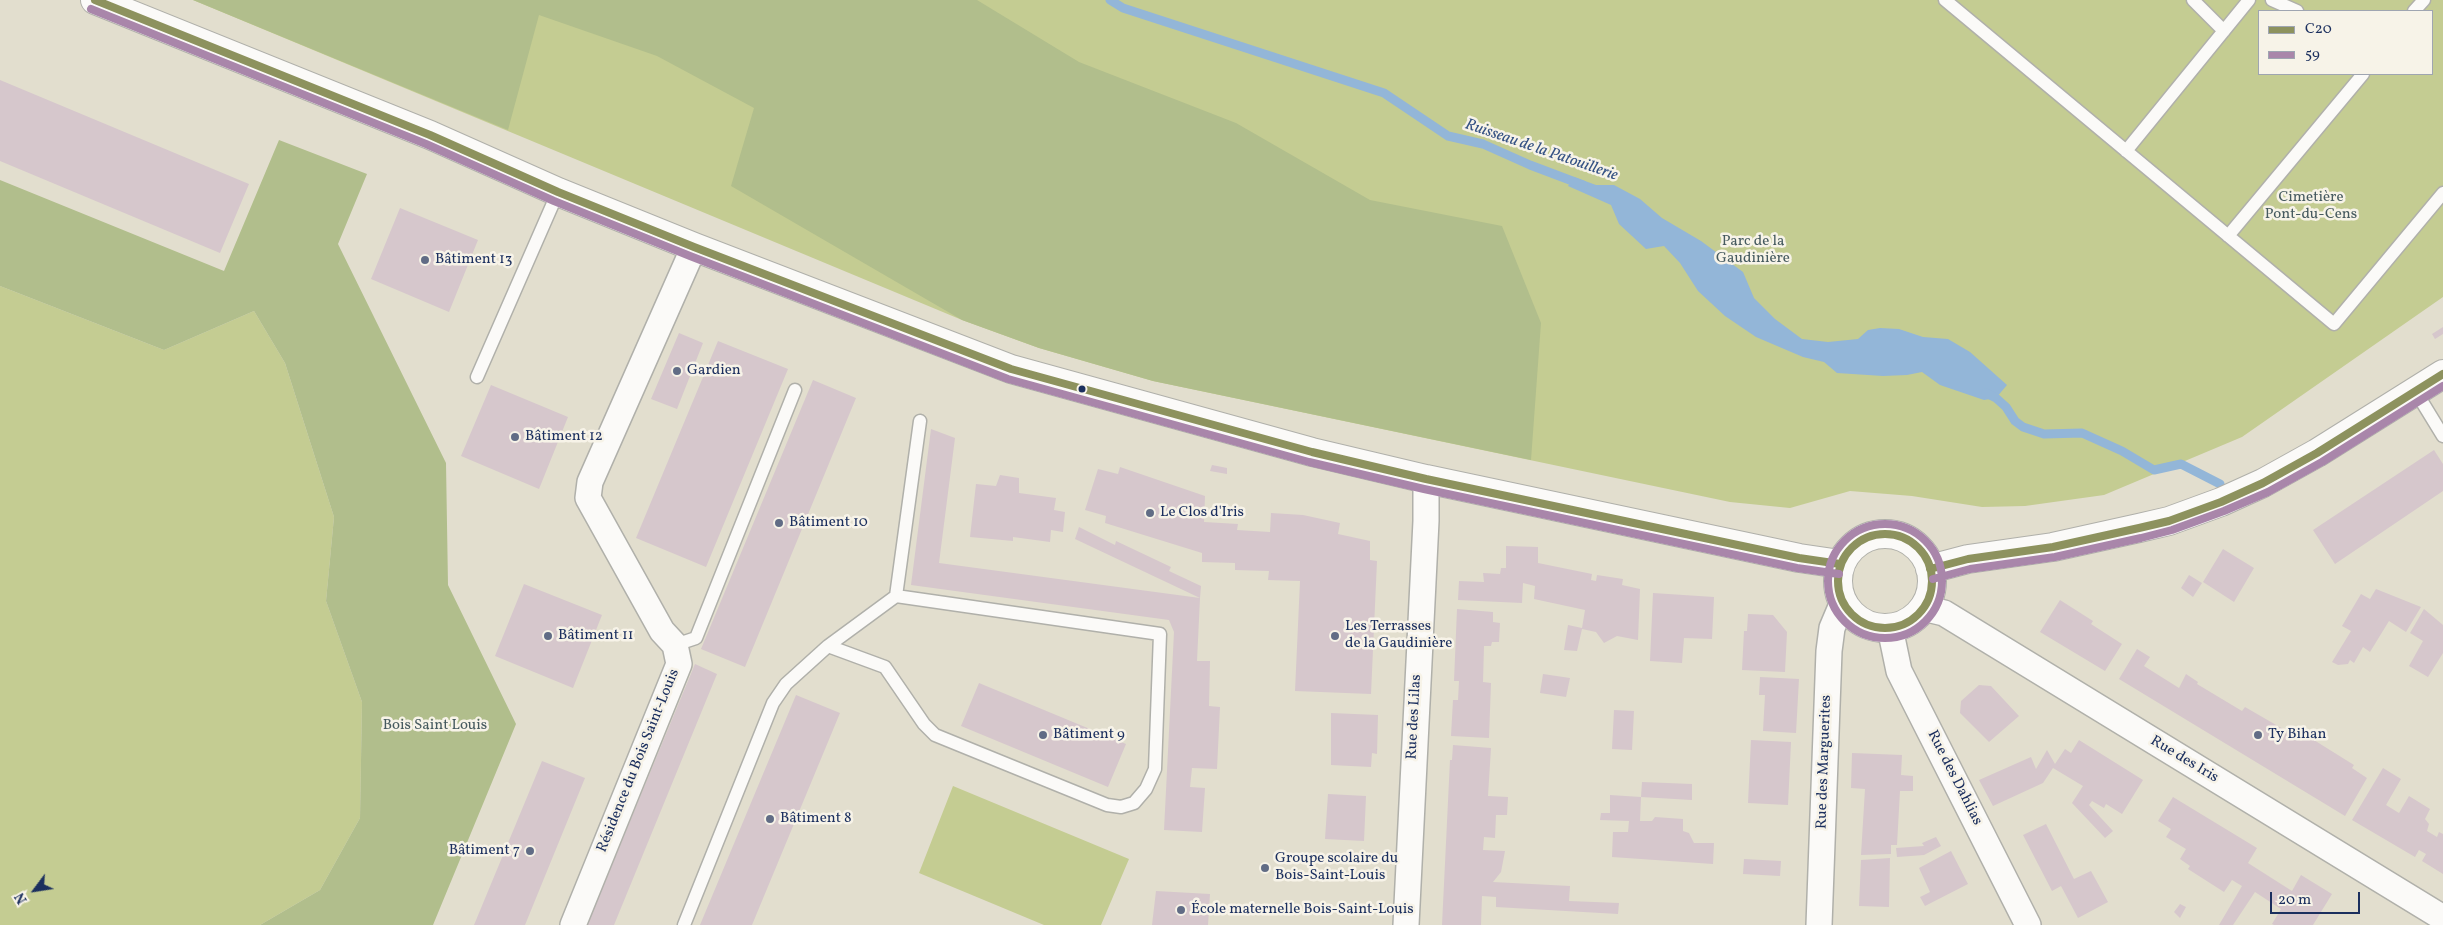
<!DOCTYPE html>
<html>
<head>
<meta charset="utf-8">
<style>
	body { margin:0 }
	#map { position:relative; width:2443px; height:925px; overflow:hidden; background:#e2dece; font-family:Vollkorn,serif }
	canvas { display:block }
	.legend { position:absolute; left:2258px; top:10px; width:175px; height:65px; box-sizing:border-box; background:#f7f3e8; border:1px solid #9fa5b1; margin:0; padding:6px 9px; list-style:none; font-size:15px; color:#1b2f5e }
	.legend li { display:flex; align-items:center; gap:10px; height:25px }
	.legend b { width:25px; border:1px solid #9fa5b1 }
	.north { position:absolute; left:10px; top:865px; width:50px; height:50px; -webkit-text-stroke:4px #f7f3e8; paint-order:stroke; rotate:239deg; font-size:14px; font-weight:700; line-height:20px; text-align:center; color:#1b2f5e }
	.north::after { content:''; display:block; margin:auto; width:18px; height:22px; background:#1b2f5e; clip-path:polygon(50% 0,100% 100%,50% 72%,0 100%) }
	.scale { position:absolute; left:2270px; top:892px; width:90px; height:22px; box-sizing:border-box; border:2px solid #1b2f5e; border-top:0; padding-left:6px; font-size:15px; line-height:18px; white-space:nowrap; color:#1b2f5e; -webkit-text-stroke:4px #f7f3e8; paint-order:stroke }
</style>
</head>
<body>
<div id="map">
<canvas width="2443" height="925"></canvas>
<ul class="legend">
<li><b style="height:6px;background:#8d925e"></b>C20</li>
<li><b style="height:6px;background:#a986aa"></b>59</li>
</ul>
<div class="north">N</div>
<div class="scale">20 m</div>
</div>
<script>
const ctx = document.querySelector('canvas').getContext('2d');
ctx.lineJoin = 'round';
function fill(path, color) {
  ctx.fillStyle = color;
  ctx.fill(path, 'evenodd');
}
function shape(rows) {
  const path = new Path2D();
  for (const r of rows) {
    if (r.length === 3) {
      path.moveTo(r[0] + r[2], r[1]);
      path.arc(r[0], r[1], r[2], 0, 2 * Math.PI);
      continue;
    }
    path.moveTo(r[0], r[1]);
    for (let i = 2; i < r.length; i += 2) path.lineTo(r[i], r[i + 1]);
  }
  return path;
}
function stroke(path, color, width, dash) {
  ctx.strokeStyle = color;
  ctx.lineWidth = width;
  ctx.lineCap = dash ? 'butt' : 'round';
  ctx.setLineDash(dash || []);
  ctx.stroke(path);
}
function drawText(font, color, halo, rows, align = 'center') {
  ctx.font = font + ' Vollkorn,serif';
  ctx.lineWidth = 5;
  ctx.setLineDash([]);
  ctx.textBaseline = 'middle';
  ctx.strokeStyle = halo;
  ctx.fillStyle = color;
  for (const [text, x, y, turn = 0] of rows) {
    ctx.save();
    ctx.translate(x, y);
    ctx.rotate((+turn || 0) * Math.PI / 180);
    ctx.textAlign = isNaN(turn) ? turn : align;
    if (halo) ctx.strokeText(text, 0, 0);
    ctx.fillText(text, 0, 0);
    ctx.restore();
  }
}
fill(shape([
	[193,0,2443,0,2443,297,2242,437,2104,495,2025,506,1982,507,1912,496,1850,491,1790,508,1730,502,1153,381,1039,348,962,320],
	[2259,11,2432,11,2432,74,2259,74],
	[0,286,164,350,254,311,285,363,334,517,326,601,362,702,360,818,320,890,260,925,0,925],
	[953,786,1129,859,1101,925,1044,925,919,873]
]), '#c4cc92');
fill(shape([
	[193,0,977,0,1079,62,1236,123,1370,200,1502,226,1541,323,1531,460,1153,381,1039,348,962,320,731,186,754,108,657,56,539,15,508,130],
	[279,140,367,174,338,244,446,463,448,585,516,724,433,925,260,925,320,890,360,818,362,702,326,601,334,517,285,363,254,311,164,350,0,286,0,180,224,271]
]), '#b1be8c');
fill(shape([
	[1574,177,1596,185,1614,185,1640,199,1662,218,1701,241,1743,272,1754,298,1775,319,1802,339,1828,342,1858,339,1868,330,1880,328,1899,329,1923,337,1948,339,1970,352,2007,385,1996,398,1984,400,1940,385,1922,372,1907,375,1883,376,1837,373,1824,362,1803,357,1756,337,1725,316,1698,291,1680,263,1664,246,1646,249,1619,224,1611,205,1568,186]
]), '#93b6d8');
stroke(shape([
	[1110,0,1123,8,1384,93,1448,136,1483,144,1530,165,1583,185],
	[1986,393,1996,398,2006,407,2015,421,2023,427,2044,434,2082,433,2122,451,2154,470,2181,464,2220,484]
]), '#93b6d8', 9);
fill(shape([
	[0,80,249,184,220,253,0,161],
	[400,208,478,240,449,312,371,279],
	[2443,327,2443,334,2435,339,2432,334],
	[679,333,703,343,677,409,651,399],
	[718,341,788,369,706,567,636,538],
	[813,380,856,398,745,667,701,649],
	[491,385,568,417,539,489,461,456],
	[931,429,955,438,939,563,1200,598,1197,661,1210,661,1209,706,1220,707,1217,769,1192,768,1190,787,1205,788,1202,832,1164,830,1174,632,1169,620,911,585],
	[2434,450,2443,464,2443,491,2335,564,2313,530],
	[1212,465,1227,468,1227,474,1210,471],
	[1120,467,1205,496,1204,522,1238,524,1237,530,1270,532,1271,513,1303,515,1340,523,1338,534,1370,541,1370,560,1377,561,1371,694,1295,691,1300,581,1268,580,1269,571,1235,570,1235,563,1202,562,1202,553,1105,523,1106,516,1085,510,1098,469,1118,474],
	[1000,475,1019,478,1019,493,1056,498,1054,510,1065,512,1063,532,1051,530,1050,542,1013,537,1013,541,970,537,976,484,996,486],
	[1079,527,1115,545,1116,541,1171,567,1169,571,1201,586,1200,598,1075,539],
	[1506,546,1538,547,1538,563,1592,574,1591,580,1596,581,1597,575,1623,579,1622,585,1640,589,1638,640,1617,636,1604,643,1596,632,1582,629,1577,651,1564,650,1568,625,1582,628,1585,610,1534,599,1535,586,1523,583,1522,603,1458,600,1459,581,1484,582,1483,573,1500,574,1501,568,1506,568],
	[2223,549,2254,568,2234,602,2203,582],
	[2189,575,2202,583,2193,597,2181,588],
	[524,584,602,615,573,688,495,656],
	[2376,589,2421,607,2406,632,2389,621,2370,652,2363,647,2354,663,2350,660,2348,664,2338,665,2332,662,2351,631,2342,626,2361,594,2370,599],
	[1653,593,1714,597,1712,639,1684,638,1682,663,1650,661],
	[2060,600,2093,621,2091,624,2122,644,2105,671,2040,632],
	[1457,609,1493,612,1493,622,1500,623,1499,642,1492,642,1491,646,1484,646,1483,682,1491,683,1489,738,1451,736,1453,700,1458,700,1459,681,1454,681],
	[2424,609,2443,625,2443,653,2428,677,2409,666,2423,641,2410,633],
	[1748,614,1773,615,1787,632,1785,672,1742,670,1744,631,1747,631],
	[2137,649,2150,657,2144,666,2179,688,2186,674,2198,682,2197,684,2242,711,2245,707,2290,733,2293,727,2354,765,2352,768,2367,778,2345,816,2119,679],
	[695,664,717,674,614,925,587,925],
	[1543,674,1570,678,1566,697,1540,693],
	[1760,677,1799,679,1796,733,1763,731,1765,695,1759,695],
	[979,683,1126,744,1108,787,961,726],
	[1979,685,1991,686,2019,716,1989,742,1960,713,1961,701],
	[796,695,840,713,752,925,700,925],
	[1614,710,1634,711,1632,750,1612,749],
	[1331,713,1378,715,1377,754,1372,753,1371,767,1331,765],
	[1751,740,1791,742,1788,805,1748,803],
	[2079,740,2143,780,2122,814,2106,804,2104,808,2092,801,2089,805,2113,831,2105,838,2072,803,2083,786,2053,768,2043,783,1993,806,1979,780,2031,757,2036,769,2047,750,2055,764,2065,749,2071,753],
	[1453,745,1491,748,1488,796,1508,797,1507,815,1496,815,1495,838,1484,837,1483,850,1505,851,1501,872,1493,882,1570,886,1569,901,1619,903,1618,914,1496,907,1496,897,1482,896,1481,925,1442,925,1450,760,1452,760],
	[1852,753,1902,755,1901,775,1913,776,1913,791,1900,791,1897,845,1891,845,1891,854,1861,855,1865,789,1851,788],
	[542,761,585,778,525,925,474,925],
	[2383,768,2401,779,2386,805,2399,813,2409,796,2430,809,2425,819,2429,824,2427,831,2437,837,2439,832,2443,834,2443,874,2422,861,2426,854,2419,850,2415,857,2352,820],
	[1642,782,1692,784,1692,800,1641,797],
	[1328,794,1366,796,1364,841,1325,839],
	[1610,795,1641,797,1640,821,1652,821,1655,817,1683,819,1683,831,1689,833,1694,843,1714,843,1713,864,1612,857,1613,832,1628,832,1629,821,1600,820,1601,813,1610,813],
	[2173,797,2257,848,2248,863,2292,891,2301,875,2332,894,2313,925,2274,925,2272,924,2281,909,2255,892,2233,925,2219,925,2242,886,2232,880,2224,892,2188,869,2190,866,2180,859,2186,849,2166,837,2171,829,2158,821],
	[2046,824,2074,879,2091,871,2108,902,2078,918,2061,886,2052,891,2023,835],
	[1936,837,1941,846,1924,855,1897,857,1896,848,1924,846,1922,843],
	[1951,851,1968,884,1925,906,1920,897,1930,892,1919,868],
	[1890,858,1889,907,1859,906,1861,860],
	[1744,859,1781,861,1780,876,1743,874],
	[1156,891,1210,894,1208,925,1152,925],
	[2180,904,2186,907,2180,918,2174,912]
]), '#d6c7cc');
const service = shape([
	[1945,0,2334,324,2443,193],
	[2193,0,2224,31],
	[2272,0,2297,11],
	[2414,11,2424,0],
	[2126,151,2249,0],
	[2228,236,2363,74],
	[477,377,558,192],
	[2416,392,2443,436],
	[896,596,920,421],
	[675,645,696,638,795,390],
	[684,925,773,703,786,684,828,646,885,667,924,724,935,735,1107,805,1121,807,1134,803,1146,789,1155,769,1160,634,896,596,828,646]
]);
const minor = shape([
	[1923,608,1944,613,2443,918],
	[1890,628,1899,671,2028,925],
	[573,925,679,664,675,645,662,631,588,498,590,482,694,247],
	[1406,925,1426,521,1426,479],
	[1819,925,1829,651,1832,628,1843,602]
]);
const tertiary = shape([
	[95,0,430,135,558,192,694,247,1011,369,1312,452,1426,479,1799,558,1840,564],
	[1885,581,47],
	[1930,569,1968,559,2053,547,2139,528,2169,521,2221,502,2263,483,2317,453,2443,374]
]);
stroke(service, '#b0b0aa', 15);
stroke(minor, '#b0b0aa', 28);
stroke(tertiary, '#b0b0aa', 30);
stroke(service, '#fbfaf8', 12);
stroke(minor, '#fbfaf8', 25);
stroke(tertiary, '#fbfaf8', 28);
stroke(shape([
	[95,0,430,135,558,192,694,247,1011,369,1312,452,1426,479,1799,558,1840,564],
	[1885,581,47],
	[1930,569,1968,559,2053,547,2139,528,2169,521,2221,502,2263,483,2317,453,2443,374]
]), '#8d925e', 8);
stroke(shape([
	[91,9,426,144,554,201,690,256,1008,379,1309,462,1424,489,1797,568,1839,574],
	[1885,581,57],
	[1933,579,1970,569,2055,557,2141,538,2172,530,2224,511,2268,492,2322,462,2443,386]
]), '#a986aa', 8);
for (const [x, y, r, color] of [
	[425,260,5,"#616c85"],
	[677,371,5,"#616c85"],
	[1082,389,4.5,"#1b2f5e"],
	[515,437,5,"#616c85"],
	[1150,513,5,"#616c85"],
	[779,523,5,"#616c85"],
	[548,636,5,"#616c85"],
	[1335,636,5,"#616c85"],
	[1043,735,5,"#616c85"],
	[2258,735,5,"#616c85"],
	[770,819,5,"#616c85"],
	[530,851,5,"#616c85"],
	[1265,868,5,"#616c85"],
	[1181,910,5,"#616c85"]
]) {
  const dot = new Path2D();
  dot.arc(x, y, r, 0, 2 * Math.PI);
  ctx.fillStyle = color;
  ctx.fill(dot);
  stroke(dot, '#f7f3e8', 2);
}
drawText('15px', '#465a5f', '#f7f3e8', [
	["Cimetière",2311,198],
	["Pont-du-Cens",2311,215],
	["Parc de la",1753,242],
	["Gaudinière",1753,259],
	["Bois Saint Louis",435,726]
]);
drawText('15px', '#1b2f5e', '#f7f3e8', [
	["Bâtiment 13",435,260],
	["Gardien",687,371],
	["Bâtiment 12",525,437],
	["Le Clos d'Iris",1160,513],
	["Bâtiment 10",789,523],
	["Les Terrasses",1345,627],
	["de la Gaudinière",1345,644],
	["Bâtiment 11",558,636],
	["Bâtiment 9",1053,735],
	["Ty Bihan",2268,735],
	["Bâtiment 8",780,819],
	["Bâtiment 7",520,851,"right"],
	["Groupe scolaire du",1275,859],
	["Bois-Saint-Louis",1275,876],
	["École maternelle Bois-Saint-Louis",1191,910]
], 'left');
drawText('15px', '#1b2f5e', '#f7f3e8', [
	["Rue des Lilas",1415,717,-87],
	["Rue des Iris",2184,760,31],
	["Résidence du Bois Saint-Louis",639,761,-68],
	["Rue des Marguerites",1825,762,-88],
	["Rue des Dahlias",1954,778,63]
]);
drawText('italic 16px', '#355284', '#f7f3e8', [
	["Ruisseau de la Patouillerie",1541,151,19]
]);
</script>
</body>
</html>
